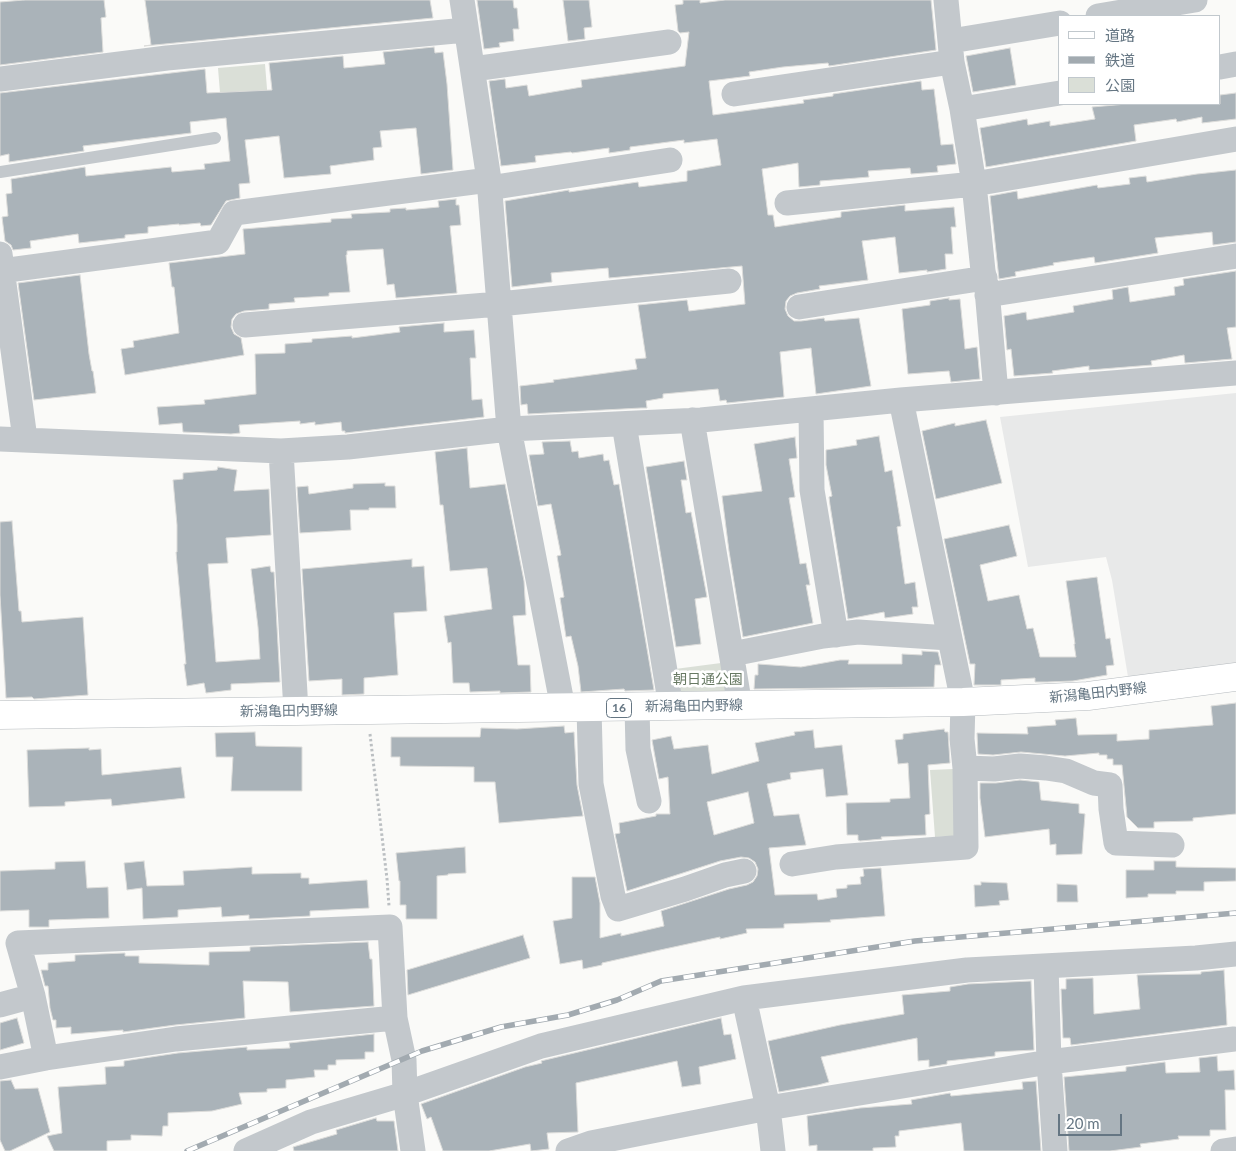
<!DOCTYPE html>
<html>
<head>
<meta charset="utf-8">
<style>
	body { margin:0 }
	#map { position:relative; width:1236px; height:1151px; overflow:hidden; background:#fafaf8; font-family:Lato,"Noto Sans JP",sans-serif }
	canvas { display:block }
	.legend { position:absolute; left:1058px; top:15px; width:162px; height:90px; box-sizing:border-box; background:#fff; border:1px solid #c1c8cd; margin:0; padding:6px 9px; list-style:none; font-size:15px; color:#657683 }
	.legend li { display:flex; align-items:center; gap:10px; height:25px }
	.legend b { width:25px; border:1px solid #c1c8cd }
	.scale { position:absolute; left:1058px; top:1114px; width:64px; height:22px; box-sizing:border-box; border:2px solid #657683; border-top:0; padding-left:6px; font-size:15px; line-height:18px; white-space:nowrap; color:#657683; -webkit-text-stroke:4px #fff; paint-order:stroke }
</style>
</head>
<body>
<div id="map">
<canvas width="1236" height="1151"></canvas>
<ul class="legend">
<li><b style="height:6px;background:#fff"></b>道路</li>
<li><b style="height:6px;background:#a2aab0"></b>鉄道</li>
<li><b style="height:14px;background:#dadfd7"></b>公園</li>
</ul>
<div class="scale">20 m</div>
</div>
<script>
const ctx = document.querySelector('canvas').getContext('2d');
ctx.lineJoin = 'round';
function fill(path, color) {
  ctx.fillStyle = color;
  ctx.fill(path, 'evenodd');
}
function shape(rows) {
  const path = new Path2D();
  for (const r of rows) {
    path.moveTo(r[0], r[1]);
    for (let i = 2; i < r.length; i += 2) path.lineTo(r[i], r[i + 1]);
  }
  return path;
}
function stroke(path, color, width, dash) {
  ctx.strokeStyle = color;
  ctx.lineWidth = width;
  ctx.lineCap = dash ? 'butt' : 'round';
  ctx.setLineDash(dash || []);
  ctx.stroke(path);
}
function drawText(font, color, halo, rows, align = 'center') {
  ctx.font = font + ' Lato,"Noto Sans JP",sans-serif';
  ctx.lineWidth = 5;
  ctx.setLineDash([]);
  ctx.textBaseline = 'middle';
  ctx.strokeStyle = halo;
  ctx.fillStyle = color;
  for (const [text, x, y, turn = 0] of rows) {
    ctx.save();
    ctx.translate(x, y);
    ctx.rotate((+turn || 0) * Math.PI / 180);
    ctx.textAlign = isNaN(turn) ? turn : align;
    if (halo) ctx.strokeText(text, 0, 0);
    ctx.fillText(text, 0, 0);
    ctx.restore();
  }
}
fill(shape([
	[1236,393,1236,664,1128,677,1112,580,1106,557,1028,567,1000,417]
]), '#e8e9e9');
fill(shape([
	[265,64,268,101,221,105,218,68],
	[721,663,726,695,679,694,675,669],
	[953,769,957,836,935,837,930,770]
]), '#dadfd7');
const building = shape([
	[24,0,104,0,106,17,101,18,103,52,0,65,0,2,24,0],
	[145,0,430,0,433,18,144,46,151,45,145,0],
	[477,0,513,0,514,8,517,8,519,29,513,29,514,41,499,43,500,47,484,49,477,0],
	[563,0,589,0,592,27,584,28,585,39,568,41,563,0],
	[683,0,700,0,700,3,725,0,931,0,936,50,829,66,828,63,783,67,749,72,750,76,709,81,713,115,804,103,803,100,833,96,833,94,921,81,922,90,934,89,941,145,953,144,956,164,937,166,938,172,911,174,910,168,868,171,869,177,820,181,820,185,799,187,798,163,762,169,768,215,773,215,775,227,841,217,841,212,905,205,905,211,954,207,956,227,951,227,953,254,945,254,946,269,927,272,927,270,899,273,895,237,862,241,868,280,819,286,820,289,797,293,790,296,786,301,785,309,788,316,794,321,801,321,824,318,825,321,859,318,871,386,816,394,811,348,780,352,784,397,727,403,726,400,720,401,718,389,663,394,663,398,646,401,647,408,641,408,528,414,527,404,521,405,520,386,554,382,553,380,637,369,635,359,646,358,638,305,687,300,689,311,745,304,742,266,609,278,608,268,551,273,552,282,512,287,505,201,569,190,569,192,638,182,639,187,687,181,687,171,721,165,717,139,684,143,684,140,630,147,630,150,609,153,609,148,572,153,571,152,535,156,536,162,501,166,489,81,505,79,506,88,527,85,529,96,582,87,581,80,685,66,689,32,680,33,678,31,675,5,683,4,683,0],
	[434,47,435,53,443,52,447,84,453,170,421,174,416,128,380,131,382,147,373,148,374,160,330,166,331,174,284,178,279,136,245,140,250,183,239,184,240,198,226,201,211,225,201,226,200,223,179,225,179,224,148,227,148,233,125,235,125,238,79,243,78,234,30,241,31,248,13,250,11,245,5,241,2,217,8,216,6,194,12,193,11,179,85,167,86,176,171,167,172,172,205,169,204,164,230,161,229,151,226,118,190,122,191,133,83,146,84,151,9,162,9,154,0,156,0,93,205,69,207,93,272,90,269,63,343,56,344,68,385,64,383,52,434,47],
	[1010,48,1016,85,973,92,966,56,1010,48],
	[1236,93,1236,119,1202,123,1202,117,1177,122,1176,119,1134,125,1136,141,986,167,980,128,1027,119,1028,125,1050,121,1050,126,1095,119,1092,107,1127,104,1220,104,1220,95,1236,93],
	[1236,170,1236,242,1213,245,1212,232,1155,238,1158,253,1095,263,1094,257,1053,263,1054,265,1015,272,1016,276,999,279,990,196,1017,191,1018,199,1097,185,1098,188,1130,184,1129,178,1146,176,1147,182,1197,174,1236,170],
	[456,199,456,205,459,205,461,225,450,226,457,293,396,298,394,284,387,285,383,249,347,251,347,255,346,255,350,292,329,293,329,296,294,298,295,302,269,304,269,309,244,311,236,314,232,319,231,327,234,334,241,338,244,355,125,375,121,349,134,347,133,341,179,333,174,287,172,287,169,263,245,254,243,229,331,222,331,219,352,218,351,214,390,212,390,209,406,208,406,210,439,207,438,201,456,199],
	[1236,271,1236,327,1227,328,1232,359,1185,363,1184,355,1151,361,1152,365,1089,370,1089,366,1052,371,1053,373,1014,376,1011,349,1007,350,1004,316,1026,312,1027,320,1074,312,1073,306,1113,299,1112,290,1128,287,1130,302,1175,295,1174,287,1184,285,1183,279,1236,271],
	[80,275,89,354,92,371,93,371,96,393,34,400,18,283,80,275],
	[949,298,949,300,960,299,965,349,977,347,980,379,951,382,949,371,908,374,902,309,930,305,930,301,949,298],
	[444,323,444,332,474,330,476,358,470,358,472,400,482,399,484,417,345,433,345,431,342,431,341,422,315,425,315,422,300,424,300,421,239,425,240,433,231,434,183,432,182,423,159,425,157,407,205,404,204,400,256,394,255,354,285,353,285,344,312,342,312,339,352,336,352,338,400,332,399,327,444,323],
	[986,420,1002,483,936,499,922,431,955,423,955,426,986,420],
	[879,436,885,472,892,470,901,526,897,527,905,584,915,582,918,607,912,607,913,614,885,618,884,612,848,619,830,505,829,497,832,496,826,465,826,450,857,445,856,440,879,436],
	[795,437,797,458,789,459,795,497,789,498,800,564,806,563,810,585,806,585,813,623,743,637,729,551,722,496,762,491,754,444,795,437],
	[570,441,572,452,578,451,579,458,603,454,604,461,609,460,614,485,619,484,654,690,625,691,624,689,581,692,578,666,571,636,566,637,560,598,564,597,557,556,561,555,551,504,538,506,529,455,544,454,542,442,570,441],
	[467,448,470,488,505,484,524,581,526,615,513,616,518,665,530,665,531,692,500,693,500,691,470,692,469,683,453,683,451,642,448,643,444,616,492,609,487,568,450,571,443,505,440,505,435,452,467,448],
	[684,461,687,480,681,480,686,513,691,512,707,597,695,599,701,644,676,647,646,467,684,461],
	[218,467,237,470,234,491,269,489,271,535,226,538,228,563,208,564,216,662,260,659,258,627,251,569,270,566,271,572,274,572,280,682,231,684,231,690,206,693,204,683,187,686,184,664,186,664,176,552,177,552,177,525,173,480,183,479,183,473,217,470,218,467],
	[385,483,385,486,395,486,396,508,369,508,369,510,350,510,351,530,300,533,297,487,308,486,309,494,353,488,353,484,385,483],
	[12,521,19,611,21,611,22,622,83,617,88,695,34,699,32,697,6,698,0,595,0,522,12,521],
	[1009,525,1017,556,980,565,988,601,1019,595,1027,629,1033,628,1040,657,1076,657,1074,644,1075,644,1066,581,1097,577,1106,639,1110,638,1114,665,1106,666,1107,675,1073,681,1047,682,1035,682,1035,678,1001,680,1001,685,974,685,975,664,970,664,944,539,1009,525],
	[412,559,412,567,424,566,427,611,394,613,398,675,364,678,364,694,342,695,342,679,309,681,302,569,412,559],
	[922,651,938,652,941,665,935,665,934,687,754,689,755,675,758,675,758,664,801,667,840,660,849,660,848,664,902,664,902,654,922,655,922,651],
	[1236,703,1236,814,1193,818,1193,821,1154,822,1154,828,1138,828,1127,817,1122,765,1113,765,1113,759,1107,759,1107,755,1099,755,1099,753,1065,756,1021,752,993,755,978,754,977,733,1028,734,1027,727,1056,725,1055,720,1076,718,1078,735,1117,734,1117,741,1149,739,1149,730,1213,725,1211,706,1236,703],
	[564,726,565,733,574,732,577,785,583,816,499,823,495,782,474,782,474,767,400,766,400,757,391,757,391,737,480,737,481,728,517,729,564,726],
	[944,729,945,732,948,732,950,763,928,765,930,814,925,815,926,835,881,837,882,839,860,841,858,840,858,835,847,835,846,803,890,802,890,799,910,798,908,763,898,764,895,740,903,739,903,734,944,729],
	[813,730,815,748,842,745,848,795,826,797,823,769,790,773,791,779,767,784,774,816,799,814,806,845,769,848,775,895,817,894,818,900,837,897,836,889,847,888,847,885,861,884,860,877,864,876,863,869,881,868,885,916,830,920,831,922,784,924,784,928,746,929,747,933,720,939,720,937,660,950,602,963,602,965,583,969,582,960,560,964,553,921,572,918,572,877,595,877,600,903,600,938,621,933,621,936,664,926,661,911,729,889,747,885,753,882,757,876,758,869,755,862,749,858,741,857,720,861,627,891,615,834,620,833,619,823,656,816,656,814,670,814,668,777,659,779,652,740,671,736,674,749,708,745,712,774,759,761,755,743,795,735,794,732,813,730],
	[748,792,754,823,714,835,707,802,748,792],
	[255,732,256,746,302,747,302,791,231,791,233,757,216,757,215,733,255,732],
	[89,748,89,750,101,749,102,775,181,767,185,798,112,806,111,799,65,802,65,806,29,807,27,750,89,748],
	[1020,780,1039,782,1041,800,1079,804,1079,813,1085,814,1082,854,1056,855,1056,844,1050,845,1049,829,985,837,980,798,980,783,996,783,1020,780],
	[465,847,466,873,448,874,448,875,437,876,437,919,406,919,406,905,400,905,400,881,399,881,396,853,465,847],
	[85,861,87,888,108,887,109,918,49,920,49,927,29,927,29,910,0,911,0,871,55,869,55,862,85,861],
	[144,861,147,886,184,885,183,871,252,867,252,874,301,873,301,878,309,878,309,884,367,880,369,908,310,911,310,916,249,919,249,915,222,917,221,907,178,910,178,917,143,919,142,888,127,890,124,863,144,861],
	[1154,861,1176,861,1176,867,1236,868,1236,881,1204,882,1204,891,1176,891,1176,894,1148,894,1148,897,1126,898,1126,870,1154,870,1154,861],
	[981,882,1007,883,1009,900,999,901,1000,905,975,907,974,885,981,885,981,882],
	[1057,884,1077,885,1078,902,1057,902,1057,884],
	[523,935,530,958,408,995,407,970,523,935],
	[368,942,370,959,372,959,374,1006,290,1012,288,982,243,981,245,1018,175,1025,123,1032,123,1030,71,1034,71,1027,56,1028,56,1020,53,1020,50,1008,48,986,45,986,41,970,48,970,48,963,75,961,75,955,125,953,125,956,139,956,139,963,209,965,209,952,250,951,250,947,368,942],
	[1224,970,1227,1025,1071,1045,1070,1038,1063,1038,1061,989,1066,989,1066,979,1093,978,1094,1014,1140,1009,1137,975,1201,974,1201,972,1224,970],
	[1031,981,1034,1050,995,1052,995,1056,947,1061,947,1064,929,1067,929,1060,918,1061,917,1038,821,1057,829,1082,818,1085,779,1092,768,1041,840,1025,904,1014,902,995,950,991,950,987,968,984,1031,981],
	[17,1018,24,1043,0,1050,0,1023,17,1018],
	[721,1018,724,1035,731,1034,736,1059,699,1067,701,1084,682,1087,677,1061,576,1083,578,1132,547,1133,549,1149,531,1151,530,1144,489,1151,443,1151,431,1117,427,1119,421,1104,525,1067,542,1063,541,1061,545,1060,721,1018],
	[374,1034,374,1052,365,1052,365,1059,336,1060,336,1065,328,1065,328,1070,314,1070,315,1077,286,1080,286,1088,267,1089,267,1092,239,1093,242,1104,212,1111,168,1113,168,1126,163,1126,162,1136,131,1135,131,1140,107,1141,107,1151,54,1151,47,1136,62,1133,58,1087,106,1084,105,1067,124,1066,124,1061,178,1053,247,1047,247,1050,290,1048,289,1043,374,1034],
	[1217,1056,1218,1071,1234,1070,1235,1090,1225,1090,1226,1130,1210,1130,1210,1136,1178,1136,1179,1139,1140,1144,1141,1147,1110,1151,1069,1151,1064,1077,1126,1071,1126,1067,1165,1062,1166,1073,1200,1072,1199,1058,1217,1056],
	[11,1080,15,1089,38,1088,50,1132,10,1151,5,1151,0,1140,0,1081,11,1080],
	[1036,1081,1041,1151,964,1151,961,1123,899,1131,899,1136,895,1136,896,1147,873,1148,873,1151,817,1151,817,1145,809,1146,807,1116,860,1108,912,1104,911,1100,950,1093,951,1096,1023,1089,1022,1082,1036,1081],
	[376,1118,377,1121,394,1121,398,1151,294,1151,293,1147,337,1134,336,1130,376,1118]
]);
fill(building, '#aab3b9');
stroke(building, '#dcdcda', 1);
const primary = shape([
	[0,715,963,702,1088,696,1236,677]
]);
stroke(primary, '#b5babe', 29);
stroke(shape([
	[370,734,387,879,389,906]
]), '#bbbfc2', 3, [2.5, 2.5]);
stroke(shape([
	[0,172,215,138]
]), '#c3c8cc', 12);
stroke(shape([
	[462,0,489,180,509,429,563,708],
	[946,0,952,62,962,109,974,184,983,271,987,290,996,393],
	[1098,16,1195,0],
	[951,41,1060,23],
	[1220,67,1236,64],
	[473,69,669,42],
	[0,79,167,58,466,30],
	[734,94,952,62],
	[962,109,1060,93],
	[489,188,670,160],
	[787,203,974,184,1236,139],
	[0,254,25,439],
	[0,271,218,242,234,213,489,180],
	[987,295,1236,256],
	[799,307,985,278],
	[245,325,499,304,729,281],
	[811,410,812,490,836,635],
	[692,420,740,706],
	[624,424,671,707],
	[0,439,281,451,348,447,509,429,701,420,901,400,1236,373],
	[281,451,296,711],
	[732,654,823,636,858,632,949,638],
	[637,707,638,749,649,801],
	[589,708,591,784,613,896,618,909,685,889,725,875,744,871],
	[965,768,994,769,1020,766,1046,768,1066,771,1094,783,1110,785,1111,809,1116,843,1172,845],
	[792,864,836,857,966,847,965,768,962,739,963,702,901,400],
	[1046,966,1049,1062,1055,1151],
	[744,998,768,1108,773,1151],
	[0,1005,33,996],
	[46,1058,33,996,18,943,390,927,395,1018],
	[0,1067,46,1058,176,1039,395,1018,404,1060,405,1094,413,1151],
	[246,1151,311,1122,405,1094,541,1046,744,998,967,970,1196,958,1236,954],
	[568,1151,591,1143,768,1108,1049,1062,1234,1039],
	[1223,1151,1236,1149]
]), '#c3c8cc', 25);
stroke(primary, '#fff', 28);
const rail = shape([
	[187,1151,422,1051,501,1027,568,1015,617,1000,661,981,915,941,1236,913]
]);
stroke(rail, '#a2aab0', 5.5);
stroke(rail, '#fff', 4, [11]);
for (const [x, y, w] of [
	[619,708,25]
]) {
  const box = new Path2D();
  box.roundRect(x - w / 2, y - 9.5, w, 19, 4);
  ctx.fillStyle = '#fff';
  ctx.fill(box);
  stroke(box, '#657683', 1);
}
drawText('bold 12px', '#657683', null, [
	["16",619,708]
]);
drawText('14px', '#687a64', '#fff', [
	["朝日通公園",708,679]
]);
drawText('14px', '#657683', '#fff', [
	["新潟亀田内野線",1098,693,-6],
	["新潟亀田内野線",694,706,-1],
	["新潟亀田内野線",289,711,-1]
]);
</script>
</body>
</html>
